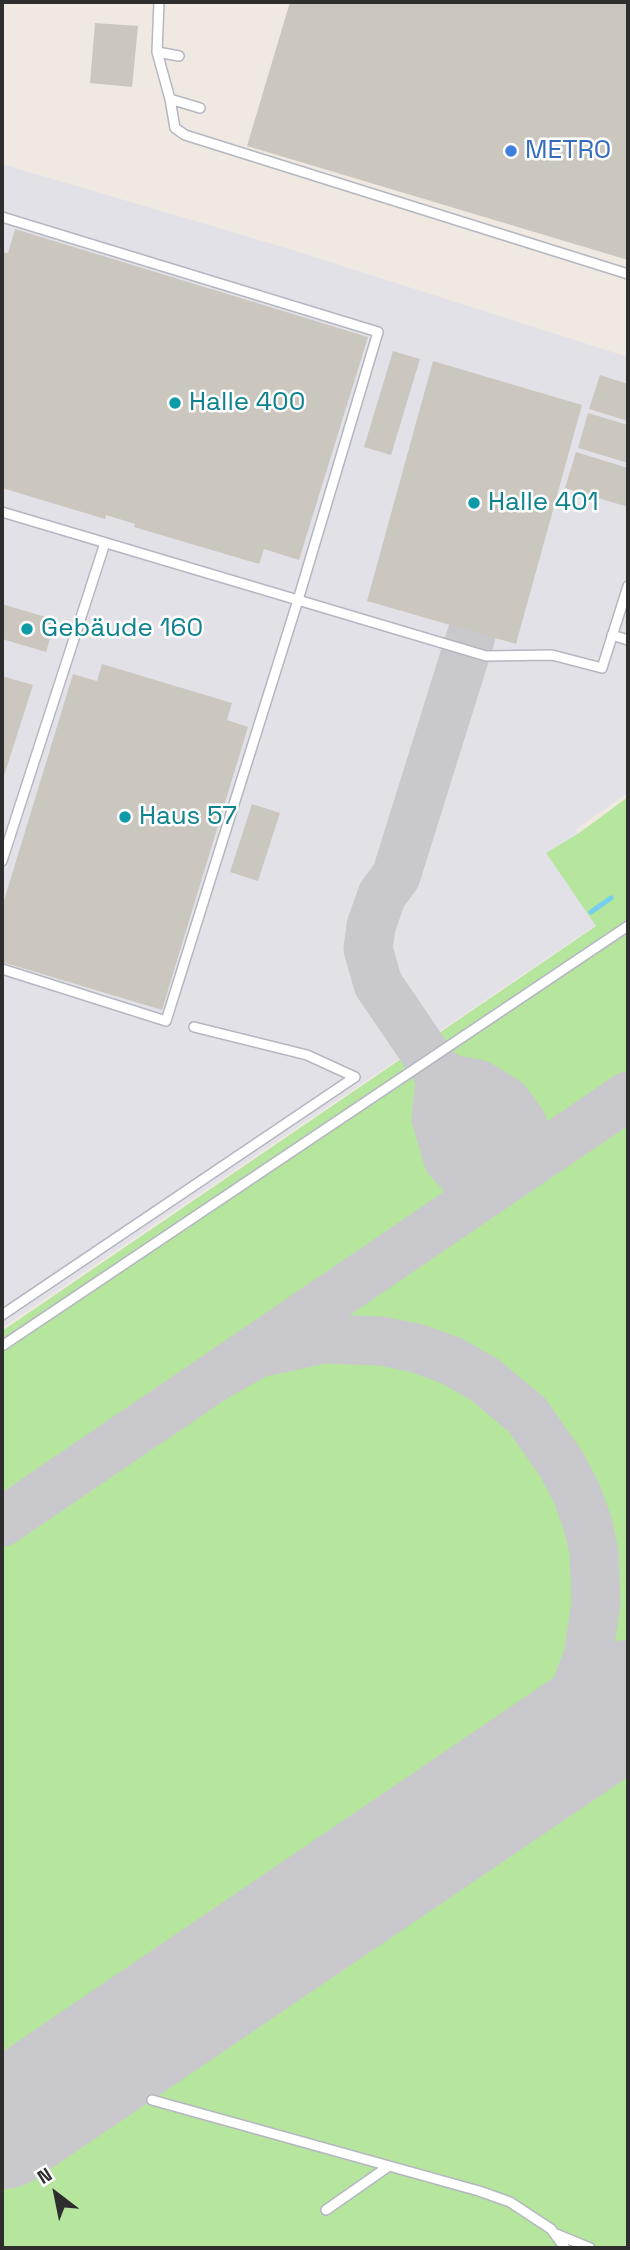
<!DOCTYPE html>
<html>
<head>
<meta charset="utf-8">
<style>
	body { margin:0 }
	#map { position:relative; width:630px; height:2250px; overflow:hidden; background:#efe9e1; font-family:"Space Grotesk",sans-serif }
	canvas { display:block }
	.frame { position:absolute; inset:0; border:4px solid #2e2e2e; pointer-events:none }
	.north { position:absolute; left:21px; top:2159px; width:70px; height:70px; -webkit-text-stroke:5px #fff; paint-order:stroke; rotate:328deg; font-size:19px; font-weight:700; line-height:28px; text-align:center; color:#2e2e2e }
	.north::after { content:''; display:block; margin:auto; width:24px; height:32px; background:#2e2e2e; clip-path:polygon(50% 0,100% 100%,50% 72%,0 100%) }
</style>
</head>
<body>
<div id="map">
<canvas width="630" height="2250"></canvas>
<div class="frame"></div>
<div class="north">N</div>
</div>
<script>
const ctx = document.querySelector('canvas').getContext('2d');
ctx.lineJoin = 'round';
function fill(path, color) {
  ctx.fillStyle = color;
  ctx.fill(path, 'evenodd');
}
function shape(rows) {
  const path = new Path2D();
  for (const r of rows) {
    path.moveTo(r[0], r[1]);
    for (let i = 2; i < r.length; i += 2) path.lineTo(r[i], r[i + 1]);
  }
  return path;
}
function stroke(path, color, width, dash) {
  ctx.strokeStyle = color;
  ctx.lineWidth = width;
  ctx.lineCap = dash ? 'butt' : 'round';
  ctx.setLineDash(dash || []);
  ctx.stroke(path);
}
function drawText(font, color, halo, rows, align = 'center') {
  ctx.font = font + ' "Space Grotesk",sans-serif';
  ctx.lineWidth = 5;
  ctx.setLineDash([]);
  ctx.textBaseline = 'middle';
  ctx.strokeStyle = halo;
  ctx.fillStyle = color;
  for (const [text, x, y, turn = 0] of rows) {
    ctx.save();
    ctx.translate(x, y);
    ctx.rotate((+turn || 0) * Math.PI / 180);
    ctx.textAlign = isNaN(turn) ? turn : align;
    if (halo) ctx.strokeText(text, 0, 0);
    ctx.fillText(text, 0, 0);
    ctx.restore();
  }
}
fill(shape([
	[2,164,283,247,628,357,628,793,576,829,578,833,546,853,596,925,2,1328]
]), '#e3e1e8');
fill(shape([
	[628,797,628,2248,2,2248,2,1331,596,926,546,853,579,833]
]), '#b6e59e');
stroke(shape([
	[591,912,611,898]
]), '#75cff0', 5);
stroke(shape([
	[471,636,396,876,382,895,371,926,368,949,378,984,491,1150,518,1163,532,1161],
	[437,1070,450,1079,478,1084,506,1101,522,1123,532,1148,529,1163],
	[437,1071,440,1081,436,1118,448,1159,467,1180,483,1187,493,1188],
	[220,1374,258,1353,323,1339,381,1341,416,1348,452,1361,485,1380,527,1415,562,1465,577,1494,588,1525,594,1552,596,1604,588,1656,573,1696,548,1737,518,1770,475,1806],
	[2,1522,628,1096]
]), '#c9c8cc', 49);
stroke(shape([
	[2,2127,628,1702]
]), '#c9c8cc', 124);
fill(shape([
	[290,2,628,2,628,260,247,146],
	[95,23,138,26,132,87,90,83],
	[15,229,368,337,299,560,264,549,259,564,134,527,135,524,106,515,105,519,2,488,2,252,8,253],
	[393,351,420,359,391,455,364,447],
	[433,361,582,405,516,644,367,601],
	[600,375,628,384,628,421,589,409],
	[588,413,628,425,628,463,578,448],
	[576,452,628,468,628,507,565,488],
	[2,604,56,620,46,652,2,639],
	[102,664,232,703,227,720,248,727,162,1010,2,962,2,907,73,674,97,681],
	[2,676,33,685,2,782],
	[252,804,280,813,258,881,230,872]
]), '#cbc7bf');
const service = shape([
	[159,2,157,52,170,99,175,128,185,135,628,274],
	[157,52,179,56],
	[170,99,200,108],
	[2,217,378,332,298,600,166,1021,2,969],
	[2,512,486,656,552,655,602,668,628,586],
	[612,635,628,640],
	[2,861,105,543],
	[2,1315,355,1077,307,1055,194,1027],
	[2,1346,628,926],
	[152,2100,479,2191,510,2202,551,2229,565,2248],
	[326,2210,389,2166],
	[556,2234,590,2248]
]);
stroke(service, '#b4b7c1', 12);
stroke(service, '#fff', 9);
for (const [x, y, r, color] of [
	[511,151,7,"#3f7fe0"],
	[175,403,7,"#0f9aa8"],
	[474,503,7,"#0f9aa8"],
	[27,629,7,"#0f9aa8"],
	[125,817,7,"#0f9aa8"]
]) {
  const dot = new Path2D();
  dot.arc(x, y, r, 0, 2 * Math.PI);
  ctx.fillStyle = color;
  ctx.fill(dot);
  stroke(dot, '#fff', 2.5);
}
drawText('26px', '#366cbe', '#fff', [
	["METRO",525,151]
], 'left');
drawText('26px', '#0d838f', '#fff', [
	["Halle 400",189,403],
	["Halle 401",488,503],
	["Gebäude 160",41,629],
	["Haus 57",139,817]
], 'left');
</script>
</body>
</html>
